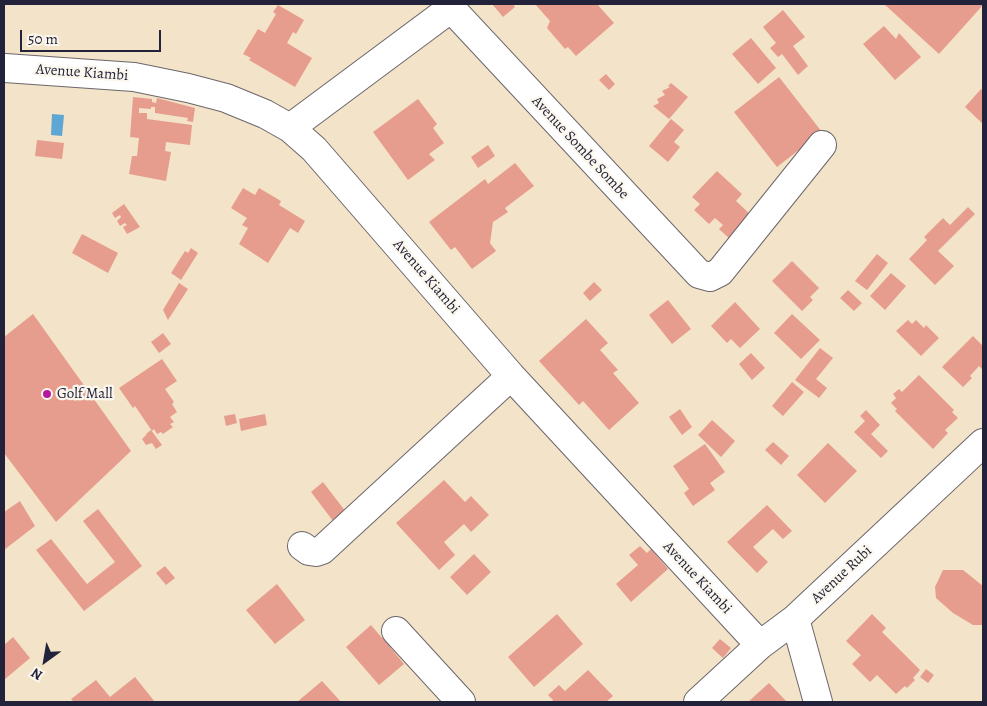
<!DOCTYPE html>
<html>
<head>
<meta charset="utf-8">
<style>
	body { margin:0 }
	#map { position:relative; width:987px; height:706px; overflow:hidden; background:#f3e3c8; font-family:Alegreya,serif }
	canvas { display:block }
	.frame { position:absolute; inset:0; border:5px solid #22223b; pointer-events:none }
	.north { position:absolute; left:20px; top:636px; width:50px; height:50px; -webkit-text-stroke:4px #fbf7ec; paint-order:stroke; rotate:212deg; font-size:14px; font-weight:700; line-height:20px; text-align:center; color:#22223b }
	.north::after { content:''; display:block; margin:auto; width:18px; height:22px; background:#22223b; clip-path:polygon(50% 0,100% 100%,50% 72%,0 100%) }
	.scale { position:absolute; left:20px; top:30px; width:141px; height:22px; box-sizing:border-box; border:2px solid #22223b; border-top:0; padding-left:6px; font-size:15px; line-height:18px; white-space:nowrap; color:#22223b; -webkit-text-stroke:4px #fbf7ec; paint-order:stroke }
</style>
</head>
<body>
<div id="map">
<canvas width="987" height="706"></canvas>
<div class="frame"></div>
<div class="north">N</div>
<div class="scale">50 m</div>
</div>
<script>
const ctx = document.querySelector('canvas').getContext('2d');
ctx.lineJoin = 'round';
function fill(path, color) {
  ctx.fillStyle = color;
  ctx.fill(path, 'evenodd');
}
function shape(rows) {
  const path = new Path2D();
  for (const r of rows) {
    path.moveTo(r[0], r[1]);
    for (let i = 2; i < r.length; i += 2) path.lineTo(r[i], r[i + 1]);
  }
  return path;
}
function stroke(path, color, width, dash) {
  ctx.strokeStyle = color;
  ctx.lineWidth = width;
  ctx.lineCap = dash ? 'butt' : 'round';
  ctx.setLineDash(dash || []);
  ctx.stroke(path);
}
function drawText(font, color, halo, rows, align = 'center') {
  ctx.font = font + ' Alegreya,serif';
  ctx.lineWidth = 4.5;
  ctx.setLineDash([]);
  ctx.textBaseline = 'middle';
  ctx.strokeStyle = halo;
  ctx.fillStyle = color;
  for (const [text, x, y, turn = 0] of rows) {
    ctx.save();
    ctx.translate(x, y);
    ctx.rotate((+turn || 0) * Math.PI / 180);
    ctx.textAlign = isNaN(turn) ? turn : align;
    if (halo) ctx.strokeText(text, 0, 0);
    ctx.fillText(text, 0, 0);
    ctx.restore();
  }
}
fill(shape([
	[52,114,64,115,62,136,51,135]
]), '#5ea6d4');
fill(shape([
	[492,4,513,4,515,7,503,17],
	[535,4,597,4,614,23,576,56,568,47,565,49,547,28,550,21],
	[884,4,983,4,983,5,939,54],
	[278,5,304,20,296,34,293,32,287,43,312,58,295,87,249,60,251,58,243,54,258,29,265,33,276,14,273,12],
	[783,10,805,37,793,46,808,66,798,75,782,54,778,57,770,48,776,43,763,27],
	[884,26,896,39,899,33,921,57,895,80,863,44],
	[751,38,776,68,758,84,732,54],
	[606,74,615,84,609,90,599,80],
	[779,77,822,132,777,167,734,112],
	[671,83,688,97,669,119,653,106,659,103,657,99,665,95,662,91,670,87,668,86],
	[981,89,983,91,983,124,965,107],
	[133,97,152,99,152,102,156,103,157,98,195,108,193,122,187,121,188,118,155,113,155,107,151,107,151,109,139,108,139,113,147,113,147,119,192,125,190,145,166,142,165,151,171,152,166,181,129,174,132,156,137,156,139,138,130,137],
	[418,99,437,124,433,128,444,143,429,154,435,160,408,180,373,132],
	[671,119,684,130,674,142,680,147,668,162,649,146],
	[37,140,64,143,62,159,35,156],
	[488,145,495,156,478,168,471,157],
	[515,163,534,186,505,208,508,212,493,222,490,243,496,251,472,269,455,247,451,250,429,222,485,179,488,184],
	[717,171,742,194,736,201,752,216,731,240,719,229,723,225,715,218,709,224,694,210,700,204,692,197],
	[243,188,255,195,259,188,281,201,279,205,305,221,298,233,290,228,268,263,239,244,248,228,242,225,247,218,231,208],
	[124,204,140,227,127,234,123,227,127,225,125,223,120,226,117,221,121,217,120,215,115,218,112,213],
	[968,207,975,214,938,251,954,266,935,285,909,259,927,240,924,237,943,218,950,225],
	[82,234,118,253,108,273,72,253],
	[191,248,198,253,181,280,171,273,185,251,188,253],
	[877,254,888,263,867,290,855,281],
	[792,261,819,288,810,297,813,300,802,311,772,281],
	[891,273,906,286,885,310,870,296],
	[594,282,602,290,590,301,583,293],
	[179,283,188,289,168,320,163,310],
	[848,290,862,303,854,311,840,298],
	[668,300,691,329,672,344,649,315],
	[735,302,760,329,740,348,731,339,727,343,711,326],
	[33,314,131,451,56,522,4,453,4,337],
	[792,314,820,340,801,359,774,333],
	[586,319,608,343,600,350,618,370,613,373,639,403,609,430,583,401,579,405,539,361],
	[908,320,912,324,916,320,924,328,926,325,939,338,921,356,896,331],
	[163,333,171,344,159,353,151,342],
	[973,336,983,346,983,370,979,366,970,376,972,378,963,387,942,367],
	[820,348,833,358,816,379,827,388,819,398,795,380],
	[751,353,765,368,752,380,739,364],
	[162,359,177,381,165,389,174,402,172,404,177,412,170,417,174,422,170,424,173,427,163,434,161,432,157,434,154,429,152,431,135,406,133,408,119,388],
	[919,375,954,410,952,412,958,418,945,430,948,433,933,449,895,411,897,409,891,403,896,398,893,394,899,389,902,392],
	[792,382,804,392,783,416,772,406],
	[680,409,692,427,682,435,669,417],
	[866,410,880,425,871,434,888,451,881,458,854,432,865,421,860,416],
	[235,414,237,423,226,426,224,416],
	[265,414,267,425,241,431,239,419],
	[712,420,735,441,721,457,698,435],
	[151,430,162,445,156,449,152,443,146,445,142,439,146,435,147,437,146,434],
	[773,442,789,456,781,465,765,450],
	[828,443,857,471,825,503,797,475],
	[705,444,725,472,710,483,715,490,693,506,684,493,689,489,673,466],
	[444,480,465,502,471,496,489,515,471,532,464,524,444,542,455,555,439,570,396,523],
	[323,482,346,512,333,521,311,492],
	[20,501,35,526,4,550,4,512],
	[767,505,792,531,783,539,773,529,753,547,768,562,757,573,727,542],
	[98,509,142,566,84,611,36,550,51,539,87,584,115,562,83,521],
	[640,546,647,553,651,549,668,569,631,602,616,584,638,565,629,555],
	[474,554,491,572,467,595,450,577],
	[165,566,175,578,166,585,156,573],
	[943,570,963,570,983,586,983,625,973,625,953,613,936,598,935,587],
	[277,584,305,620,275,644,246,610],
	[557,614,583,644,534,687,508,657],
	[872,614,886,628,882,632,920,670,913,678,915,680,907,688,905,686,896,694,877,675,870,682,852,664,861,655,846,641],
	[371,625,382,638,385,636,393,645,390,647,404,664,379,685,346,647],
	[13,637,30,658,4,680,4,645],
	[720,639,731,648,723,658,712,648],
	[926,669,934,675,928,683,920,677],
	[588,670,613,696,606,702,552,702,553,700,548,695,559,685,565,691],
	[135,677,155,702,74,702,71,699,96,680,110,697],
	[322,681,341,702,297,702],
	[769,683,786,701,784,702,748,702]
]), '#e79d8e');
const minor = shape([
	[447,4,699,274,710,277,720,272,822,145],
	[5,68,134,77,188,88,226,98,265,114,290,128,314,149,511,376,760,645],
	[290,128,450,9],
	[302,546,309,551,316,552,322,550,511,376],
	[795,619,818,702],
	[396,631,461,702],
	[698,702,760,645,795,619,983,443]
]);
stroke(minor, '#6b666c', 30);
stroke(minor, '#fff', 28);
for (const [x, y, r, color] of [
	[47,394,5,"#b5179e"]
]) {
  const dot = new Path2D();
  dot.arc(x, y, r, 0, 2 * Math.PI);
  ctx.fillStyle = color;
  ctx.fill(dot);
  stroke(dot, '#fbf7ec', 2);
}
drawText('15px', '#22223b', '#fbf7ec', [
	["Avenue Kiambi",82,73,4],
	["Avenue Sombe Sombe",580,148,47],
	["Avenue Kiambi",426,277,49],
	["Avenue Rubi",842,575,-43],
	["Avenue Kiambi",697,578,47]
]);
drawText('15px', '#22223b', '#fbf7ec', [
	["Golf Mall",57,394]
], 'left');
</script>
</body>
</html>
